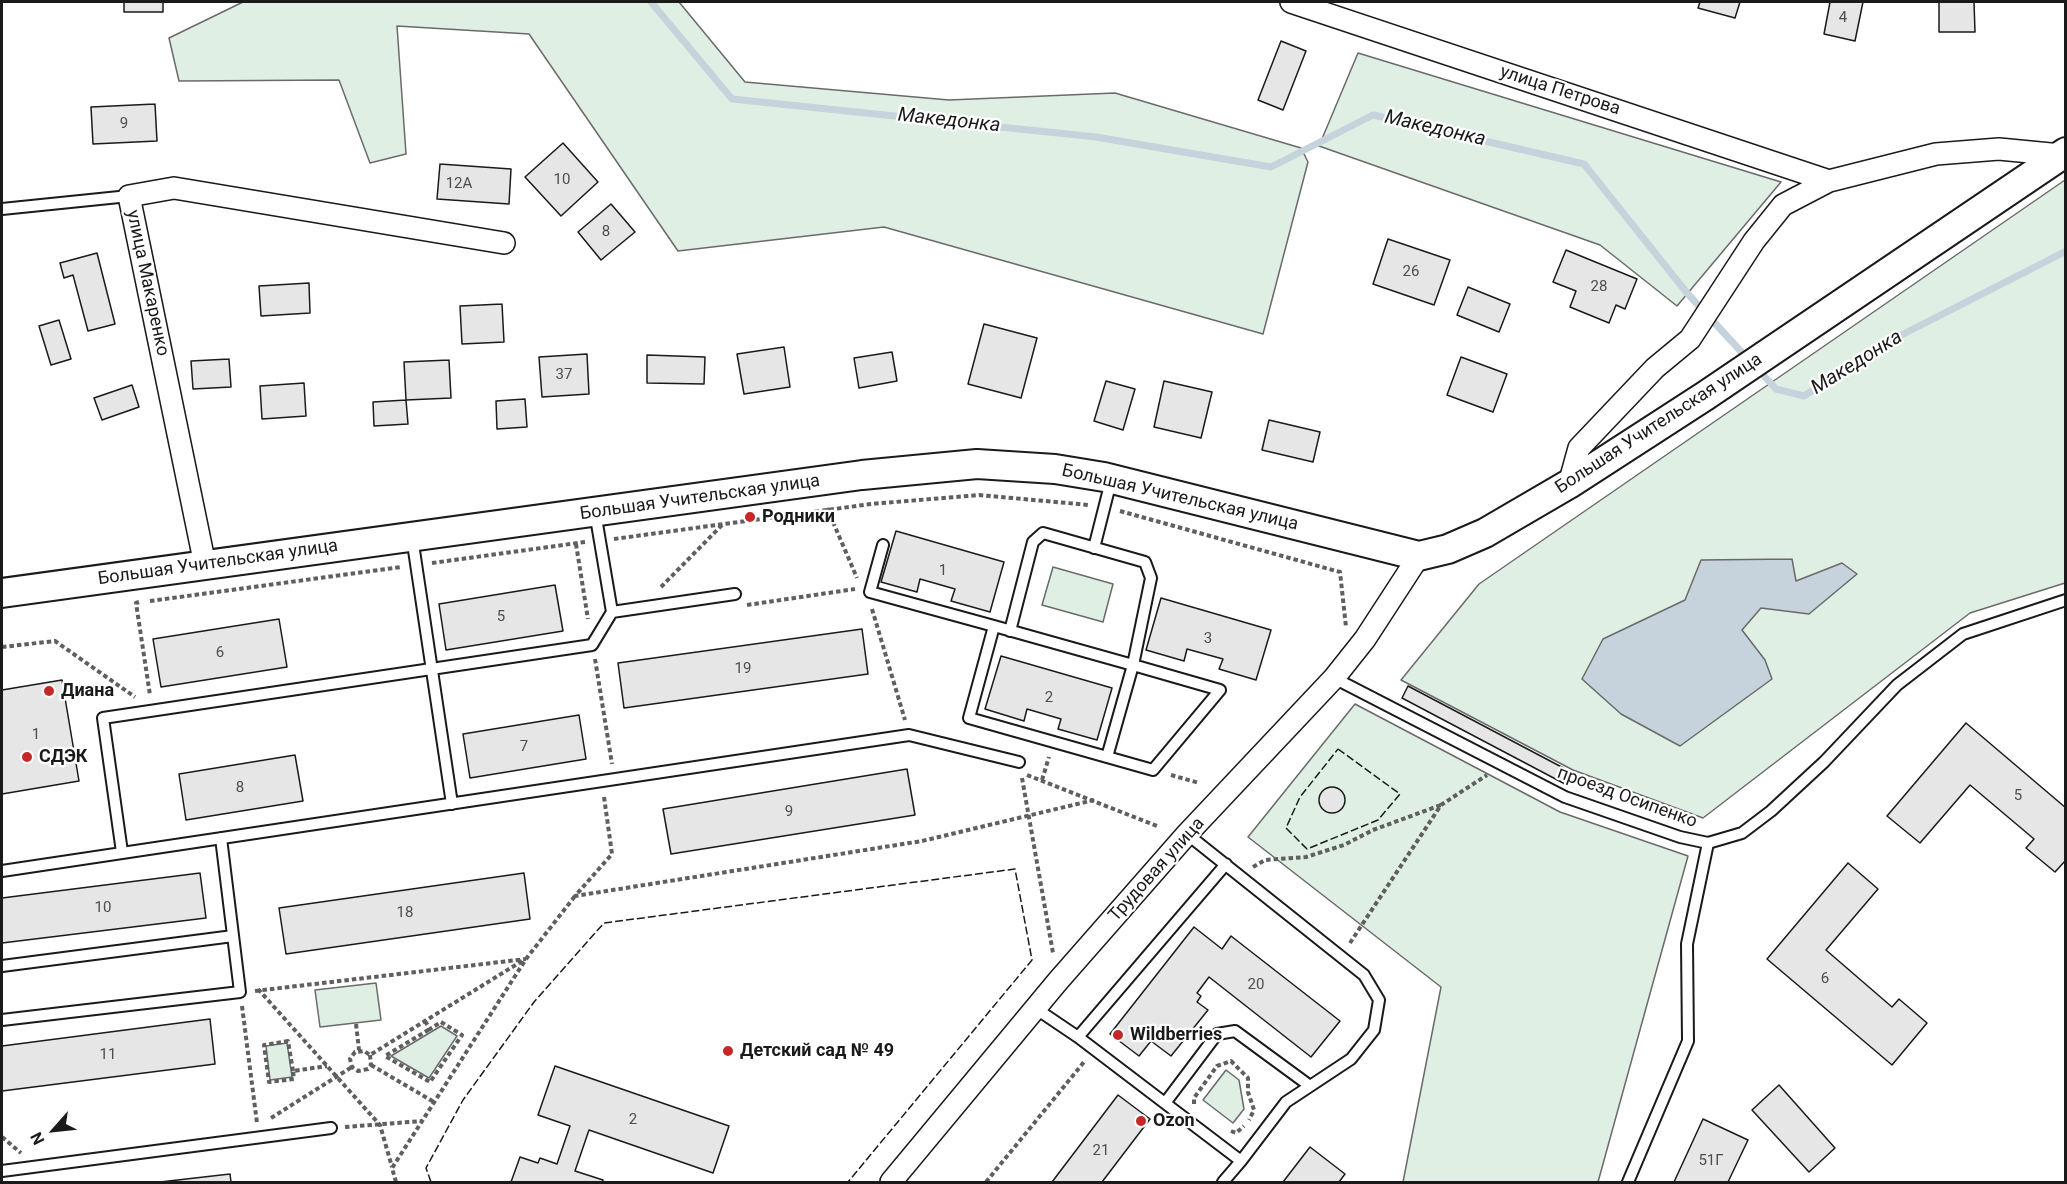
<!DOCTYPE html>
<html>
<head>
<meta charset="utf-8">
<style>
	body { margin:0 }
	#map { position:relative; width:2067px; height:1184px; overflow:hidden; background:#fff; font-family:Roboto,sans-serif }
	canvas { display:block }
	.frame { position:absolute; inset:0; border:3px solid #1a1a1a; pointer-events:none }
	.north { position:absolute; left:24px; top:1100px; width:60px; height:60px; -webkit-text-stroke:4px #fff; paint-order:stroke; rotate:243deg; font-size:16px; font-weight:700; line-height:24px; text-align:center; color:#1a1a1a }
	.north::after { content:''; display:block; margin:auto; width:21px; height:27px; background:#1a1a1a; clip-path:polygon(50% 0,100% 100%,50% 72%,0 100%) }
</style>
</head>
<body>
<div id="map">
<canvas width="2067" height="1184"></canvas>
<div class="frame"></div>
<div class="north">N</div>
</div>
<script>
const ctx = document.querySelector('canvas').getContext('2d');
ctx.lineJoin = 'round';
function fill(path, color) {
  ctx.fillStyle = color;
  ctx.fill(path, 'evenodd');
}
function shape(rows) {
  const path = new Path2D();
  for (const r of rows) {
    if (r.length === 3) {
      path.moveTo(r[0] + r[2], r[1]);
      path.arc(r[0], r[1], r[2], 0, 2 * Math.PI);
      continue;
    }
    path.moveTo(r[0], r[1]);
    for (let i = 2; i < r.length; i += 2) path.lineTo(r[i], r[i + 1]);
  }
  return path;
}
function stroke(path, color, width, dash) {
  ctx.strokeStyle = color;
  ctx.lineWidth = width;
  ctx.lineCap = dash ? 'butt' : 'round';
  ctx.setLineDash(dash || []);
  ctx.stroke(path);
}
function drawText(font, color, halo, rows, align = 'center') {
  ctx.font = font + ' Roboto,sans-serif';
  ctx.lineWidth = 4.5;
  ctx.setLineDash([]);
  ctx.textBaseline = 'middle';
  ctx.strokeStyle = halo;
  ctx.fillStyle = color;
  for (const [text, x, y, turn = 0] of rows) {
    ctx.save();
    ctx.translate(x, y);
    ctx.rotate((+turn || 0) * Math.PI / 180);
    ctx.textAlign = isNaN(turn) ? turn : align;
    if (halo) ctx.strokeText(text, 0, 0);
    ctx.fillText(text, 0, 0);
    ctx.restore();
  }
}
const green = shape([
	[243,2,679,2,745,82,949,100,1115,93,1301,148,1308,162,1263,334,884,227,678,251,529,34,397,26,406,154,370,163,339,80,179,81,169,38,243,2],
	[1358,53,1781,182,1677,306,1600,245,1319,146,1358,53],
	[2065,180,2065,583,1970,613,1703,818,1573,770,1401,680,1479,584,2065,180],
	[1053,567,1113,584,1103,622,1042,605,1053,567],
	[1355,704,1560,812,1688,856,1598,1182,1403,1182,1441,987,1248,837,1355,704],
	[376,983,381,1020,320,1027,315,990,376,983],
	[441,1026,457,1036,429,1078,391,1056,441,1026],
	[287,1043,292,1077,270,1080,266,1046,287,1043],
	[1226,1070,1239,1080,1244,1109,1233,1123,1203,1100,1226,1070]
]);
fill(green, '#e0efe3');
stroke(green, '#6a6a6a', 1.5);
const water = shape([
	[1792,559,1796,581,1842,563,1857,574,1809,614,1761,608,1742,630,1765,660,1772,679,1680,746,1621,714,1582,679,1603,639,1685,600,1701,560,1792,559]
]);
fill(water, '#c6d2dc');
stroke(water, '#6a6a6a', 1.5);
stroke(shape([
	[651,2,732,99,1096,137,1271,167,1373,115,1584,164,1687,293,1748,359],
	[1756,367,1776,389,1804,396,1884,344,2066,251]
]), '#c6d2dc', 7);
const building = shape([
	[124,2,163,2,163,12,124,12,124,2],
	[1700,2,1740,2,1735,18,1698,8,1700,2],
	[1830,2,1863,2,1855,41,1824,34,1830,2],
	[1939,2,1974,2,1975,32,1939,32,1939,2],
	[1281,41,1306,51,1283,110,1258,100,1281,41],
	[155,104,157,141,93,144,91,107,155,104],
	[563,143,598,182,561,216,525,177,563,143],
	[440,164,511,169,509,204,437,199,440,164],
	[611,204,635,232,601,260,578,232,611,204],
	[1388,239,1450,260,1434,305,1373,284,1388,239],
	[1566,250,1637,279,1625,309,1616,305,1609,323,1570,307,1576,291,1553,282,1566,250],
	[97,253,115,324,88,331,73,275,64,278,60,263,97,253],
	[309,283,310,313,261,316,259,286,309,283],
	[1468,287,1510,304,1499,332,1457,315,1468,287],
	[502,304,504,342,462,344,460,306,502,304],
	[59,320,71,359,51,365,39,326,59,320],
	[984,324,1037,338,1021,398,968,384,984,324],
	[784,347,790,387,744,394,737,354,784,347],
	[892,352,897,381,859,388,854,358,892,352],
	[587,354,589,394,542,397,539,357,587,354],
	[647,355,705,357,704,384,647,383,647,355],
	[1461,357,1507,374,1493,412,1447,395,1461,357],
	[229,359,231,387,193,389,191,361,229,359],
	[449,360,451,398,406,400,404,362,449,360],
	[1106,381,1135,389,1123,430,1094,421,1106,381],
	[1164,381,1212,392,1201,438,1154,427,1164,381],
	[304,383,306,416,262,419,260,386,304,383],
	[132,385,139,407,102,420,94,398,132,385],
	[525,399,527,427,497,429,496,401,525,399],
	[406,400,408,424,374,426,373,402,406,400],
	[1269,420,1320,432,1313,462,1262,450,1269,420],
	[896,531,1004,562,990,612,951,601,955,589,920,579,917,592,881,582,896,531],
	[555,585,563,631,446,650,439,604,555,585],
	[1161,598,1271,630,1256,680,1219,669,1223,659,1187,649,1184,661,1146,650,1161,598],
	[279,619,287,667,161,687,153,639,279,619],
	[862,629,868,674,624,708,618,663,862,629],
	[1001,656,1112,688,1097,740,1058,729,1061,719,1027,709,1024,721,985,709,1001,656],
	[62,680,79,781,2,794,2,690,62,680],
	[1408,686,1571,772,1565,784,1402,698,1408,686],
	[579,715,586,759,470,778,463,734,579,715],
	[1966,723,2066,808,2066,860,2055,872,2026,848,2034,839,1970,785,1920,843,1887,816,1966,723],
	[295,755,303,801,186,820,179,774,295,755],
	[907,769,915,815,671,854,663,809,907,769],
	[1332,800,13],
	[1848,863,1878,889,1826,950,1892,1007,1899,999,1927,1023,1892,1065,1767,959,1848,863],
	[200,873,206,918,2,943,2,898,200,873],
	[524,873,530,919,286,954,279,908,524,873],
	[1194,927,1222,949,1231,936,1340,1021,1311,1057,1209,977,1197,993,1201,996,1197,1002,1208,1010,1171,1056,1151,1041,1139,1056,1110,1034,1194,927],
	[210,1019,215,1064,2,1091,2,1046,210,1019],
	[555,1066,729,1126,713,1173,589,1130,575,1171,603,1180,603,1182,511,1182,520,1157,538,1163,540,1158,557,1164,570,1126,538,1115,555,1066],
	[1779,1085,1835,1148,1809,1172,1752,1110,1779,1085],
	[1118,1095,1150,1119,1102,1182,1052,1182,1118,1095],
	[1703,1119,1748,1140,1728,1182,1674,1182,1703,1119],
	[1310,1147,1345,1174,1339,1182,1283,1182,1310,1147],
	[230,1174,231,1182,160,1182,230,1174]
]);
fill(building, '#e6e6e6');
stroke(building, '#1a1a1a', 1.5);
const lane = shape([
	[2,209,129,196],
	[412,537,452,804],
	[883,545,870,592,994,626],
	[1094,548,1111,481],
	[612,612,735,594],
	[994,626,1133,665,1107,757,969,718,994,626],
	[1010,631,1033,542,1043,533,1145,562,1151,578,1133,665,1220,690,1153,770,1107,757],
	[1334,678,1565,797,1680,837,1708,843,1742,833,1771,811,1824,762,1897,685,1963,634,2066,600],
	[1187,834,1364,975,1379,1000,1374,1030,1351,1059,1286,1102,1241,1161],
	[122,852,103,718,592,645,612,612,595,512],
	[2,871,909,735,1019,762],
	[2,966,233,936],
	[1035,1008,1078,1037,1241,1161,1223,1182],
	[2,1020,240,992,221,838],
	[1078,1037,1226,864],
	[1165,1103,1217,1034,1235,1031,1310,1086],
	[2,1171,331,1128],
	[1628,1182,1688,1041,1687,944,1708,843]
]);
const street = shape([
	[1291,2,1829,181],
	[1569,484,1579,448,1655,368,1690,339,1754,241,1783,205,1829,181,1936,154,1999,149,2061,155],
	[205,565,129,196,174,188,504,243],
	[891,1182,1058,981,1187,834,1334,678,1365,639,1419,556]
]);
const secondary = shape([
	[2,593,862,475,977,464,1055,469,1104,477,1419,556,1448,549,1485,533,1569,484,1705,396,2066,152]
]);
stroke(lane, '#1a1a1a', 14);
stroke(street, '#1a1a1a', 24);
stroke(secondary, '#1a1a1a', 32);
stroke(shape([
	[827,508,857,578],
	[1120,511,1340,572,1346,627],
	[614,539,871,504,979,495,1089,505],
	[576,544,588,619],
	[432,563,585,542],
	[661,587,723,524],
	[150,601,401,567],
	[139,602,136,603,150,695],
	[747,605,855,589],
	[872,609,905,720],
	[2,647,55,641,135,697],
	[595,659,612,764],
	[1027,775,1157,826],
	[1171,775,1199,783],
	[1022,778,1053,953],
	[1042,780,1049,757],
	[604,797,612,854,575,896,922,841,1094,800],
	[1253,867,1265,860,1306,857,1344,845,1373,830,1441,805],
	[1350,943,1441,805,1487,775],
	[258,989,380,1125,392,1167],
	[255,991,526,959],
	[242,1006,257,1123],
	[425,1021,430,1029,441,1022,462,1035,430,1082,385,1056,430,1029],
	[356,1024,359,1050],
	[370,1055,371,1065,368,1069,358,1071,352,1067,350,1059,355,1052,364,1051,370,1055,522,961],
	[371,1065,434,1102],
	[293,1071,288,1041,264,1045,269,1082,294,1079,293,1071,327,1066],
	[1194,1104,1194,1098,1217,1066,1231,1061,1248,1078,1248,1092,1254,1110,1249,1120],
	[271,1118,352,1067],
	[345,1127,422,1121],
	[1231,1131,1236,1133,1244,1126],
	[2,1137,21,1153],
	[396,1182,392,1168,526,959,575,896],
	[986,1182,1084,1062]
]), '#5f5f5f', 4, [4.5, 3]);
stroke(lane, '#fff', 10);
stroke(street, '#fff', 21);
stroke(secondary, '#fff', 28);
stroke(shape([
	[1338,749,1400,794,1378,820,1307,849,1286,828,1300,797,1338,749],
	[431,1182,426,1168,463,1100,534,1002,604,923,1015,869,1032,960,848,1182]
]), '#1a1a1a', 1.5, [8, 3]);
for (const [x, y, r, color] of [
	[750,517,6,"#c62828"],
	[49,691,6,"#c62828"],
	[27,757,6,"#c62828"],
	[1118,1035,6,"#c62828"],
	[728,1051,6,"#c62828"],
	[1141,1121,6,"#c62828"]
]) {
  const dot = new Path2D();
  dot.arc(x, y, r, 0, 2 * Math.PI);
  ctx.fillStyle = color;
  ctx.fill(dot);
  stroke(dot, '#fff', 2);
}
drawText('15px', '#4d4d4d', null, [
	["4",1843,18],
	["9",124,124],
	["10",562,180],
	["12А",459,184],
	["8",606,232],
	["26",1411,272],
	["28",1599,287],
	["37",564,375],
	["1",943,571],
	["5",501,617],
	["3",1208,639],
	["6",220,653],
	["19",743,669],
	["2",1049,698],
	["1",36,735],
	["7",524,747],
	["8",240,788],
	["5",2018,796],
	["9",789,812],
	["10",103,908],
	["18",405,913],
	["6",1825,979],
	["20",1256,985],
	["11",108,1055],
	["2",633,1120],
	["21",1101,1151],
	["51Г",1711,1161]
]);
drawText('18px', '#1a1a1a', '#fff', [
	["улица Петрова",1560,91,18],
	["улица Макаренко",147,283,78],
	["Большая Учительская улица",1659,424,-33],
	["Большая Учительская улица",700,498,-8],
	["Большая Учительская улица",1180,498,13],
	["Большая Учительская улица",218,563,-8],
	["проезд Осипенко",1627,798,20],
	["Трудовая улица",1157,870,-48]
]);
drawText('bold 18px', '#1a1a1a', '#fff', [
	["Родники",762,517],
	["Диана",61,691],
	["СДЭК",39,757],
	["Wildberries",1130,1035],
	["Детский сад № 49",740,1051],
	["Ozon",1153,1121]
], 'left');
drawText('italic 20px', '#1a1a1a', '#fff', [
	["Македонка",949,121,6],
	["Македонка",1435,129,13],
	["Македонка",1857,363,-32]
]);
</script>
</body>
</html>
